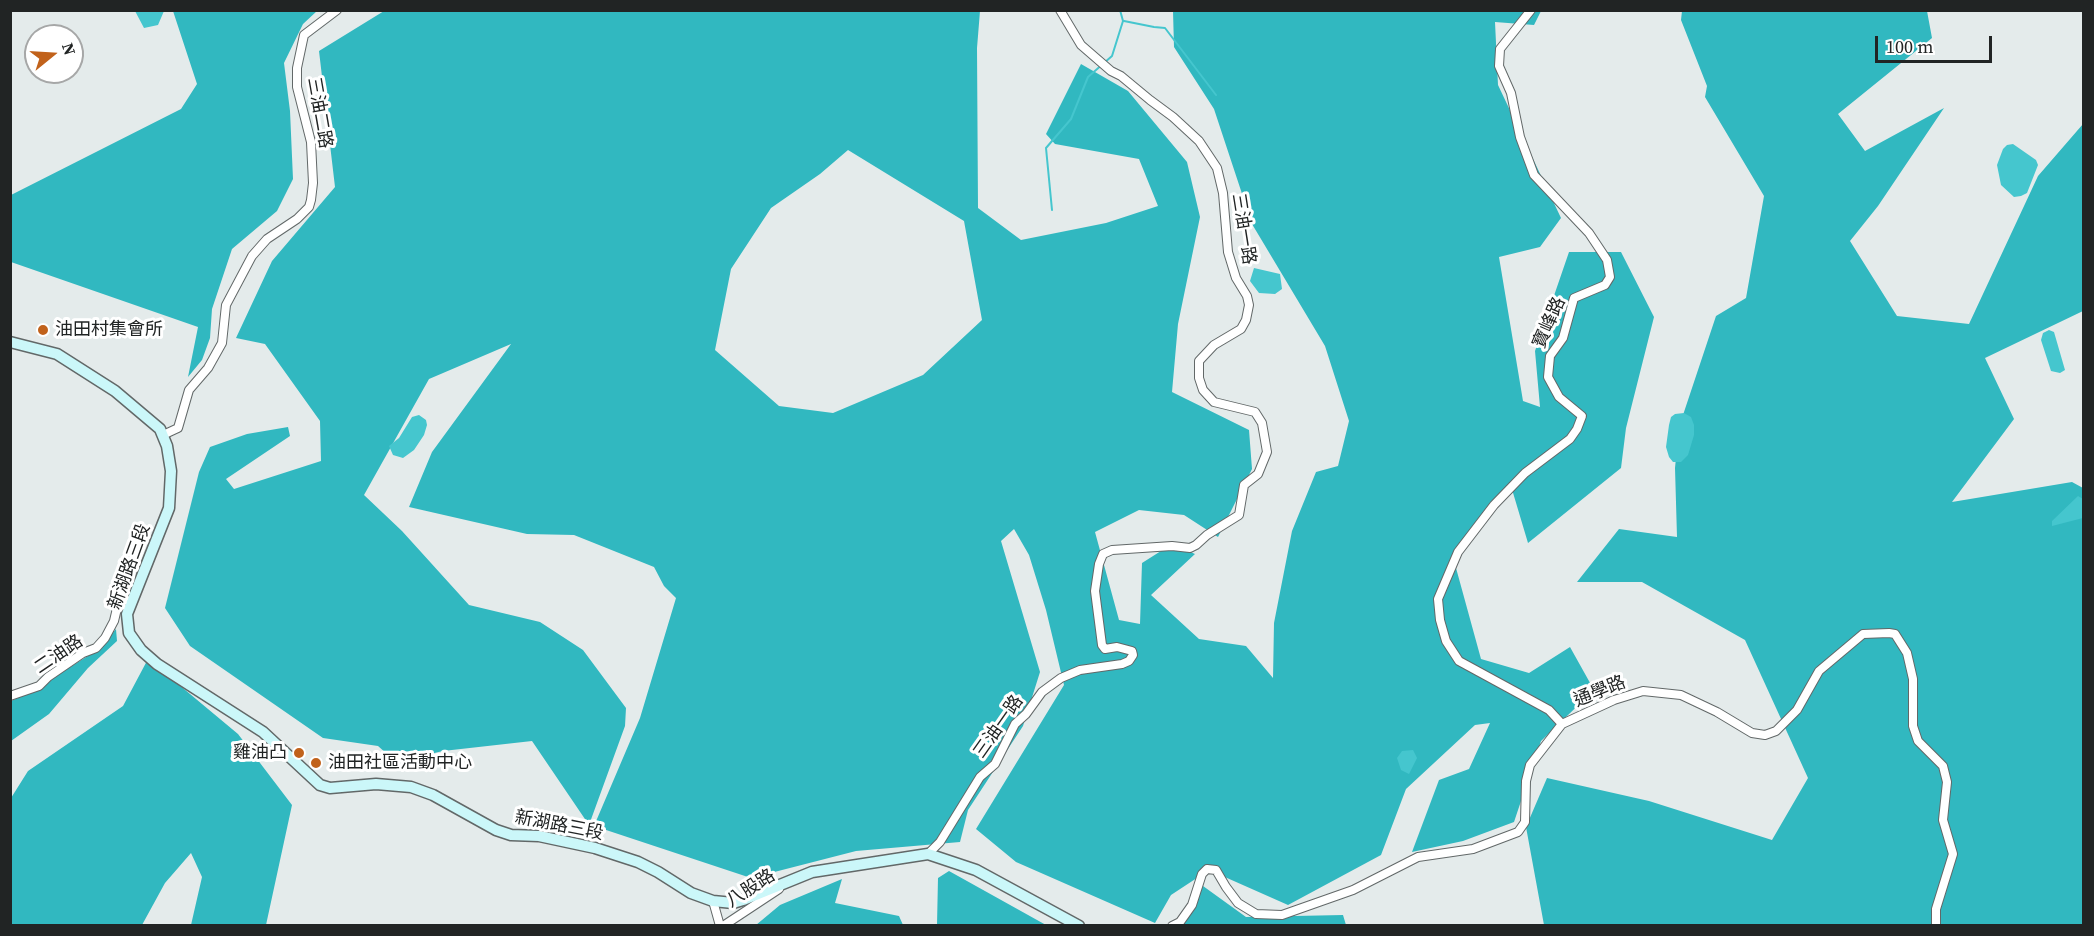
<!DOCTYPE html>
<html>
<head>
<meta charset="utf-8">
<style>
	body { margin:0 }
	#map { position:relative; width:2094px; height:936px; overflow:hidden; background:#e4ebeb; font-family:"Source Serif 4",serif }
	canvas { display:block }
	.frame { position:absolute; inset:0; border:12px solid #212424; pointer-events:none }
	.north { position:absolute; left:24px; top:24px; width:60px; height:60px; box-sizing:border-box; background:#fff; border:2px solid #a6a7a7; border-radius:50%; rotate:72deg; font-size:16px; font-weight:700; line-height:24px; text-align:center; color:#212424 }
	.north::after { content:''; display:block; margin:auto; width:21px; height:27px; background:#c1621b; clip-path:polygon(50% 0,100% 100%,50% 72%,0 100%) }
	.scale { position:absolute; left:1875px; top:36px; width:117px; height:27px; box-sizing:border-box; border:3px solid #212424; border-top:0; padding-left:8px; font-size:18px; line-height:21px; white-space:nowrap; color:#212424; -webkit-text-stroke:4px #fff; paint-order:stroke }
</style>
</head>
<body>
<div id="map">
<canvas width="2094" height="936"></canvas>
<div class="frame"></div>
<div class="north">N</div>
<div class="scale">100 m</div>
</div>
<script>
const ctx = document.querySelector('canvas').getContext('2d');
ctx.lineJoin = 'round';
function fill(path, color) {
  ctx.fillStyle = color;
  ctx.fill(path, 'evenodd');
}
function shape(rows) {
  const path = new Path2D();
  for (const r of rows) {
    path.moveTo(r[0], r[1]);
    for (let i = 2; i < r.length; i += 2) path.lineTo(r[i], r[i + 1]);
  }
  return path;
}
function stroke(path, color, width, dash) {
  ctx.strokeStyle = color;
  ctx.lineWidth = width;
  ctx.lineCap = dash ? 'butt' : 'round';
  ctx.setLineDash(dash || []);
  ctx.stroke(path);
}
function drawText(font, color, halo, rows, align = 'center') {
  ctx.font = font + ' "Source Serif 4","Noto Sans TC",serif';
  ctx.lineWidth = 6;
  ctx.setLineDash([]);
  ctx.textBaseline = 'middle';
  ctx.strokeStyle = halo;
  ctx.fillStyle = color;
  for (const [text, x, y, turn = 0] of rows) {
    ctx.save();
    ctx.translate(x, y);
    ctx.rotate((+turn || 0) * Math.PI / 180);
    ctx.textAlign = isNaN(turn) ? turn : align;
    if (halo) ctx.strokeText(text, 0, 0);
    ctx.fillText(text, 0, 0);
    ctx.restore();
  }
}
fill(shape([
	[173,11,317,11,303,24,284,63,290,111,293,179,277,211,232,249,212,309,210,338,202,360,188,377,198,327,11,262,11,195,181,109,197,84],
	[384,11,980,11,977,48,978,208,1021,240,1106,223,1158,206,1139,159,1055,144,1046,134,1081,64,1128,91,1187,162,1200,217,1178,324,1172,392,1249,430,1252,469,1218,537,1184,515,1139,510,1095,532,1119,620,1140,624,1142,563,1172,544,1195,554,1151,595,1199,639,1246,646,1273,678,1274,623,1292,531,1316,472,1338,466,1349,421,1325,346,1252,224,1214,109,1174,47,1173,11,1541,11,1534,25,1495,22,1498,85,1561,218,1540,247,1499,257,1523,401,1540,407,1535,351,1569,252,1621,252,1654,317,1626,428,1621,468,1528,543,1511,486,1453,557,1481,659,1529,673,1570,647,1594,690,1541,741,1514,822,1463,841,1412,852,1439,780,1469,769,1490,723,1475,725,1406,789,1381,855,1288,905,1209,870,1171,895,1155,923,1016,862,976,829,1064,685,1046,610,1029,555,1014,529,1001,541,1040,672,1023,726,968,810,960,842,856,851,751,878,594,826,640,718,676,598,664,586,654,567,574,535,527,534,409,507,432,452,511,344,429,379,364,495,402,531,469,605,540,622,583,650,626,708,625,726,589,825,532,741,443,751,396,762,378,746,323,738,190,646,165,608,199,472,210,447,247,434,288,427,290,436,226,479,234,489,321,461,320,421,265,344,236,338,272,261,335,187,319,51],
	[848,150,964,221,982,320,923,375,833,413,779,406,715,350,731,269,771,208,820,174],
	[1682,11,1927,11,1932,38,1838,114,1865,151,1944,108,1878,206,1850,241,1897,316,1969,324,2038,176,2083,124,2083,311,1985,358,2014,419,1952,502,2072,482,2083,488,2083,925,1544,925,1526,827,1547,778,1649,801,1772,840,1808,778,1745,640,1642,582,1577,582,1619,529,1677,537,1675,468,1679,427,1716,316,1746,298,1764,196,1705,97,1707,86,1681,20],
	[116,629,117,641,88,668,49,714,11,741,11,701,27,694,99,649],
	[148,659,238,734,292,805,266,925,191,925,202,877,191,853,165,883,142,925,11,926,11,798,28,771,123,706],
	[949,871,1046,925,937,925,938,878],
	[842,879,835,903,899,916,903,925,756,925,780,905],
	[1203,886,1246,917,1343,915,1346,925,1183,926]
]), '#31b8c0');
fill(shape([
	[135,11,164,11,158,25,144,28],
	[2013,144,2036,160,2038,165,2027,193,2021,196,2014,197,2001,185,1997,165,2003,149,2007,145],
	[1254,268,1280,274,1282,289,1275,294,1259,293,1250,281],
	[2049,330,2054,332,2065,370,2060,373,2051,371,2041,340,2043,333],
	[1684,413,1691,417,1694,425,1694,435,1688,455,1681,462,1673,462,1669,457,1666,447,1669,425,1671,417,1675,414],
	[419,415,426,420,427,425,424,435,414,450,403,458,393,455,389,446,399,438,412,417],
	[2078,496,2083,499,2083,518,2052,526,2052,521],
	[1413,750,1417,758,1409,774,1401,770,1397,758,1402,751]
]), '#45c6ce');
stroke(shape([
	[1124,21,1154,27,1165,28,1216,95],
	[1052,210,1046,148,1071,119,1088,77,1112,56,1123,21,1120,10]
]), '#45c6ce', 2);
const street = shape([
	[1531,10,1500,49,1499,66,1511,93,1520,137,1534,175,1589,233,1607,260,1610,277,1605,285,1574,298,1563,338,1550,356,1548,377,1559,397,1582,416,1577,429,1570,439,1525,473,1494,505,1458,552,1438,599,1440,620,1446,641,1459,661,1549,710,1562,724],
	[163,435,178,428,189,390,208,368,222,343,226,305,252,256,267,239,297,219,309,207,311,200,313,183,311,142,297,87,297,68,304,35,337,10],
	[10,696,39,686,48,677,83,653,96,648,105,638,114,621,118,604,123,600,131,601],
	[928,854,940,842,980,777,995,764,1015,724,1026,714,1042,692,1061,678,1080,670,1122,664,1129,661,1133,655,1132,651,1117,647,1105,649,1102,645,1095,591,1099,564,1103,554,1112,550,1172,546,1190,548,1196,545,1207,535,1239,515,1244,485,1258,474,1267,452,1262,423,1255,412,1214,402,1203,390,1199,378,1199,361,1214,345,1241,329,1246,320,1249,305,1247,296,1236,278,1228,252,1223,193,1217,168,1199,141,1173,117,1150,100,1121,76,1111,71,1081,45,1060,10],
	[713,901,720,926],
	[723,926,779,889],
	[1172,926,1180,922,1192,905,1202,874,1207,869,1216,870,1226,887,1238,903,1256,914,1282,915,1353,890,1418,857,1473,849,1518,832,1525,822,1526,781,1530,765,1562,724,1614,700,1643,691,1681,695,1717,712,1752,733,1765,735,1776,731,1797,710,1819,671,1863,634,1889,633,1895,634,1907,653,1913,679,1913,726,1918,741,1943,766,1947,782,1943,820,1953,854,1936,909,1936,926]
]);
const secondary = shape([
	[10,342,57,354,115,391,160,429,167,446,171,471,169,508,127,614,129,633,141,650,157,664,263,732,320,785,330,788,376,784,411,787,433,795,496,830,511,835,539,836,595,848,638,862,658,872,691,893,713,901,733,903,743,900,812,872,928,854,976,870,1079,926]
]);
stroke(street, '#626868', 10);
stroke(secondary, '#626868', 13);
stroke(street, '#fff', 8);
stroke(secondary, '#cbf7f9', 10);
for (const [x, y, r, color] of [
	[43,330,6,"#c1621b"],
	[299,753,6,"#c1621b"],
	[316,763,6,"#c1621b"]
]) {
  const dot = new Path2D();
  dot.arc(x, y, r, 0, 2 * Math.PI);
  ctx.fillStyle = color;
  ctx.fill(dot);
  stroke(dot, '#fff', 2);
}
drawText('18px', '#212424', '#fff', [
	["三油二路",319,113,80],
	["三油一路",1243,229,81],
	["寶峰路",1550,323,-66],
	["新湖路三段",130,567,-70],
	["二油路",59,655,-34],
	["通學路",1600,692,-22],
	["三油一路",999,727,-55],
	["新湖路三段",559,826,11],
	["八股路",751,889,-33]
]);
drawText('18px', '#212424', '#fff', [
	["油田村集會所",55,330],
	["雞油凸",287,753,"right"],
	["油田社區活動中心",328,763]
], 'left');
</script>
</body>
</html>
